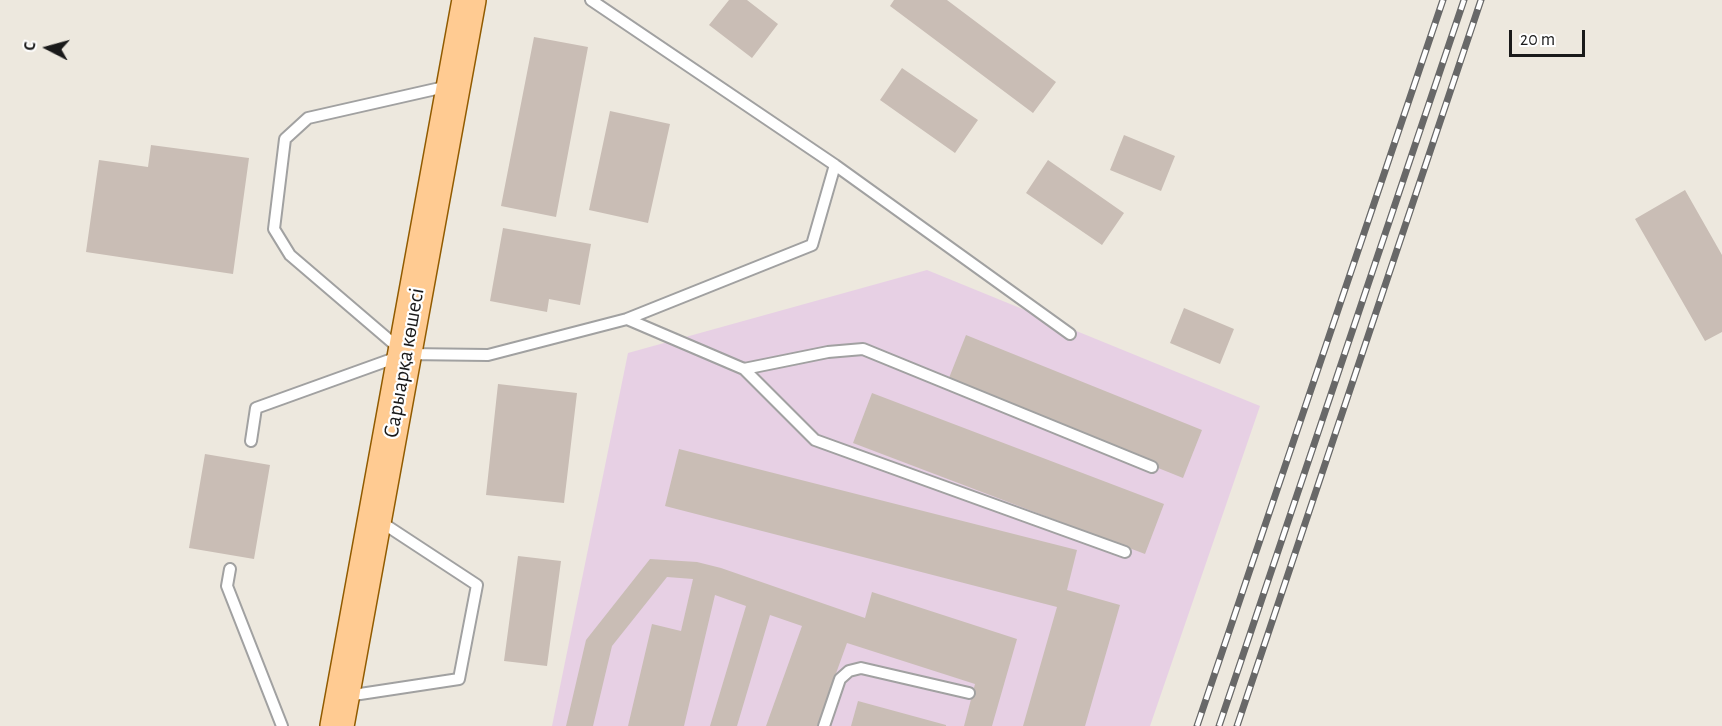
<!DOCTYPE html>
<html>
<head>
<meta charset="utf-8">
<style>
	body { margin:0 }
	#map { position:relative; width:1722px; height:726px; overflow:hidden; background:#ede8de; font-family:"Alegreya Sans",sans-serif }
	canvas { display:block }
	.north { position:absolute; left:18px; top:18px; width:60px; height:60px; -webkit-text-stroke:4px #fff; paint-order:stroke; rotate:276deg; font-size:16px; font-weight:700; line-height:24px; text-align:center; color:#1a1a1a }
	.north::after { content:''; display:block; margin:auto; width:21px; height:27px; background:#1a1a1a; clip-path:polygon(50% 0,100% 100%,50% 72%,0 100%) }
	.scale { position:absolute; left:1509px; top:30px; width:76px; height:27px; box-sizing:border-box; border:3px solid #1a1a1a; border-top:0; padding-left:8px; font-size:18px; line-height:21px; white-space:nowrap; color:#1a1a1a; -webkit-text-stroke:4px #fff; paint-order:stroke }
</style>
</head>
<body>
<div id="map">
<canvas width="1722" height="726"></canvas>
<div class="north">С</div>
<div class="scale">20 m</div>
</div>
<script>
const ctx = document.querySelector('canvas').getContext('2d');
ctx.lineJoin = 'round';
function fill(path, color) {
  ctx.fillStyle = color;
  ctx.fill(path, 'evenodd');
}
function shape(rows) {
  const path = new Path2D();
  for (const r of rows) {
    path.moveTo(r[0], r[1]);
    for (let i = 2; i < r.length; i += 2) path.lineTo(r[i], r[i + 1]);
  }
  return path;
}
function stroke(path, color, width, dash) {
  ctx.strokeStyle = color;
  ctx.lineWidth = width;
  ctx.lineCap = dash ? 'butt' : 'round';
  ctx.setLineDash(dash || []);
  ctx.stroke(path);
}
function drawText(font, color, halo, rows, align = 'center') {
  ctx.font = font + ' "Alegreya Sans",sans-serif';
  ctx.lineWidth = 4.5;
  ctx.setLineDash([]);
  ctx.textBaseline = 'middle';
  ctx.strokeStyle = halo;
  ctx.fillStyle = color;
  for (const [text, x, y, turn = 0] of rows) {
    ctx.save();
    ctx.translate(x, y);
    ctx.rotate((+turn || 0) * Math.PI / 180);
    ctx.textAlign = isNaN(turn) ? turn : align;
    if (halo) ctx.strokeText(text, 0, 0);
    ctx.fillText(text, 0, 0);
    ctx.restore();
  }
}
fill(shape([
	[927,270,1260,406,1150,726,552,726,628,353]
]), '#e7d0e4');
fill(shape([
	[729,0,747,0,778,24,752,58,709,25],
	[894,0,947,0,1056,82,1033,113,890,6],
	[534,37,588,47,556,217,501,206],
	[902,68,978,120,955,153,880,100],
	[610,111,670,124,648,223,589,210],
	[1124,135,1175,156,1161,191,1110,170],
	[151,145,249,158,233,274,86,252,99,160,148,167],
	[1048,160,1124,213,1102,245,1026,193],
	[1685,190,1722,255,1722,332,1705,341,1635,219],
	[503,228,591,244,580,305,549,299,547,312,490,301],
	[1184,308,1234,329,1220,364,1170,343],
	[966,335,1202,430,1183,478,947,383],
	[498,384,577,393,564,503,486,495],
	[872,393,1164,504,1145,554,853,443],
	[679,449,1077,550,1067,590,1120,605,1085,726,1023,726,1057,607,665,506],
	[205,454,270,465,254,559,189,548],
	[518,556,561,561,547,666,504,661],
	[650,559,697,562,721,568,865,618,872,592,1017,639,992,726,964,726,975,684,847,643,817,726,766,726,802,626,770,615,737,726,710,726,746,606,715,595,684,726,628,726,652,624,681,631,693,579,667,577,612,646,593,726,566,726,586,640],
	[858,701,946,725,946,726,851,726]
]), '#c9bdb5');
const service = shape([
	[835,165,1070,334],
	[627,319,744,369,815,440,1125,552],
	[401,350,290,255,274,229,285,139,308,118,449,86],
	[744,369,828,352,863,349,1152,467],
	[251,441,256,408,406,354,488,355,627,319,812,245,835,165,591,0],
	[230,569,227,586,282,726],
	[347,696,459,679,477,585,378,520],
	[824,726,840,679,849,671,861,668,969,693]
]);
const primary = shape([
	[337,726,469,0]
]);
stroke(service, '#a1a1a1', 14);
stroke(primary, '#915b00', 36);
stroke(service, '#fff', 10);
stroke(primary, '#ffcb92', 33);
const rail = shape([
	[1197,726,1443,0],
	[1219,726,1464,0],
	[1237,726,1481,0]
]);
stroke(rail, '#686868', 7);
stroke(rail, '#fff', 4.5, [14]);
drawText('22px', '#1a1a1a', '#fff', [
	["Сарыарқа көшесі",404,363,-80]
]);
</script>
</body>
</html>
